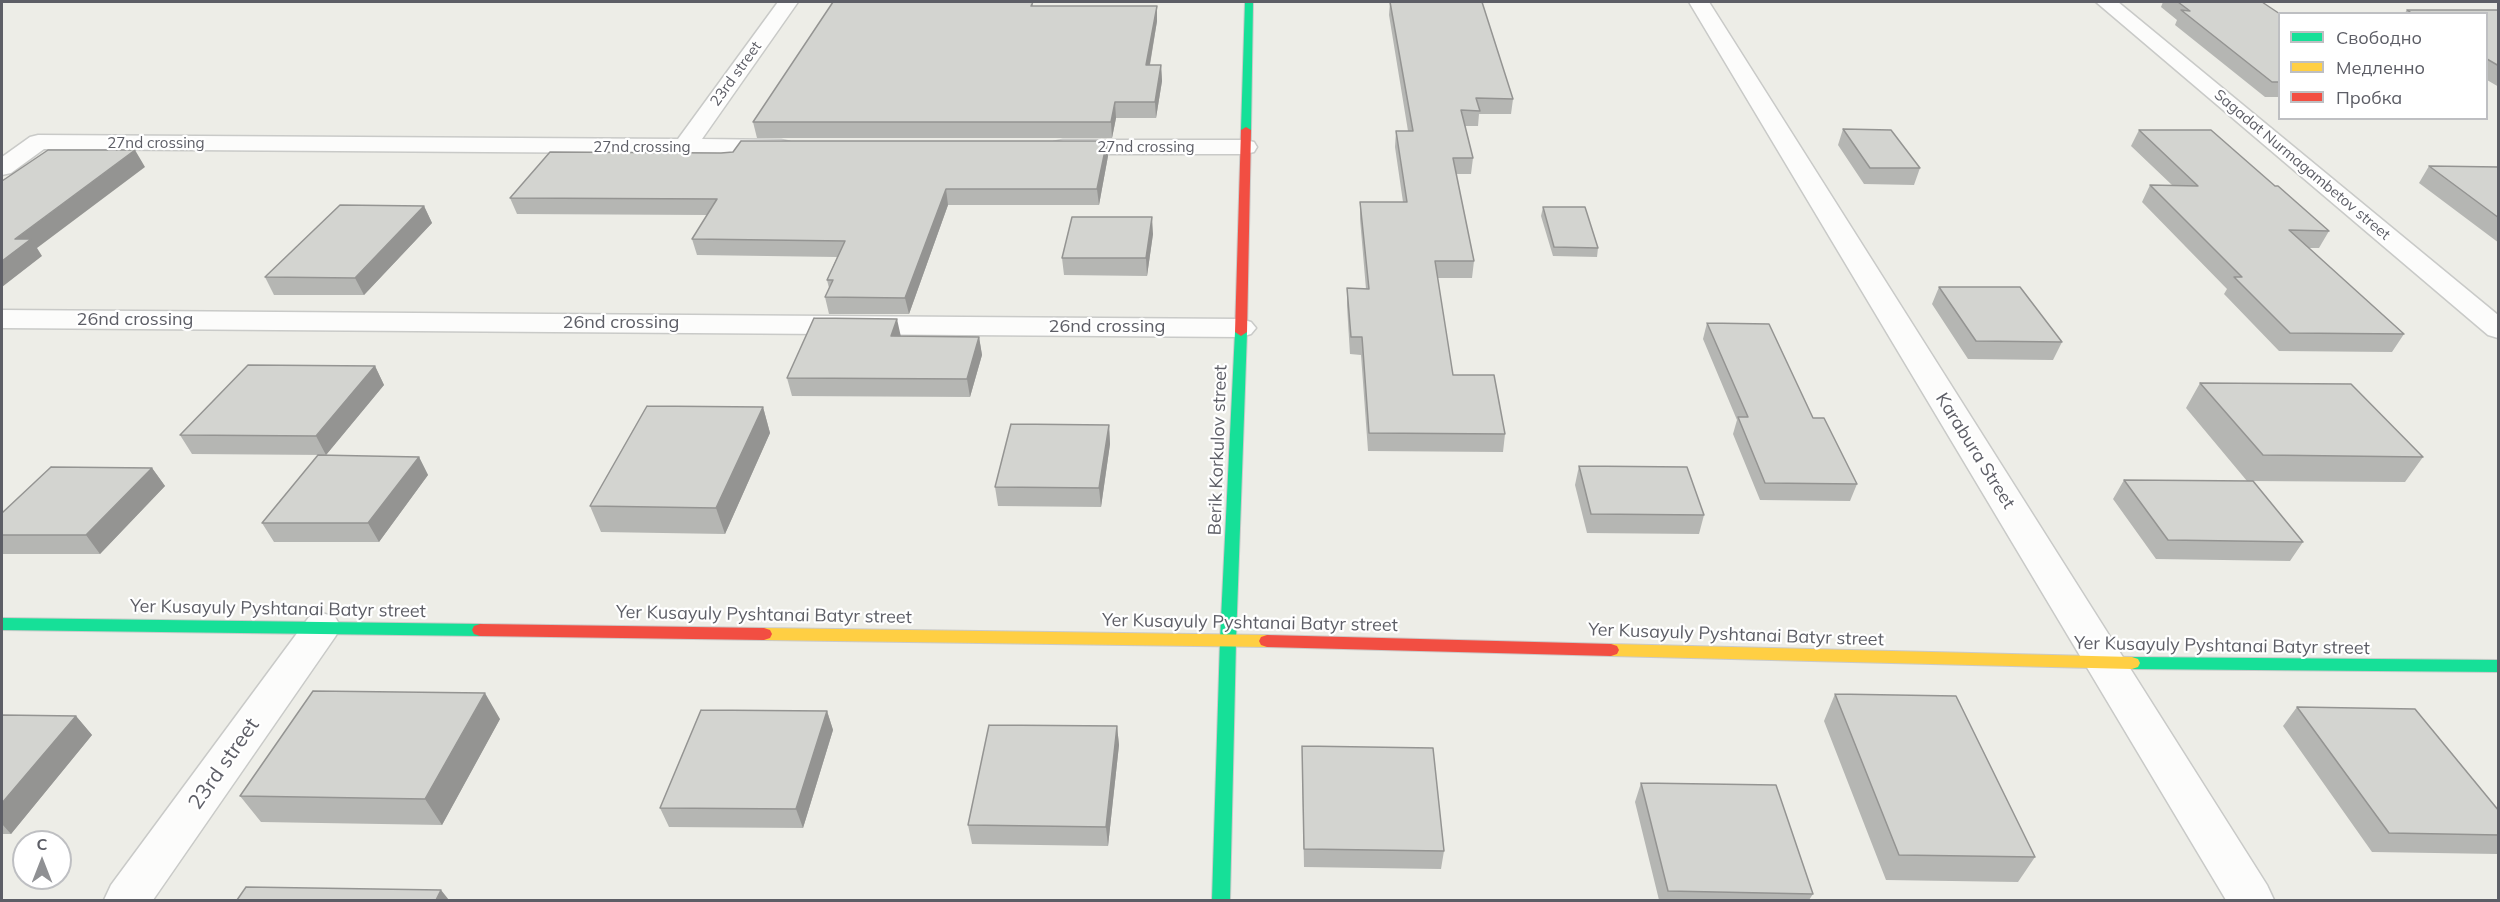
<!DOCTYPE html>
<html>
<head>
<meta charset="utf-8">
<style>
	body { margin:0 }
	#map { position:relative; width:2500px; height:902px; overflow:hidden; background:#edede7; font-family:Mulish,sans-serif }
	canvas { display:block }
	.frame { position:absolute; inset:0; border:3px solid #5d5e66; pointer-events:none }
	.legend { position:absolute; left:2278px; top:12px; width:210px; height:108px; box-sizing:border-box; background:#fff; border:2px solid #bebfc2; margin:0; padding:8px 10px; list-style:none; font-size:18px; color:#5d5e66 }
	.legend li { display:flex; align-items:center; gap:12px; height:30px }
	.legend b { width:30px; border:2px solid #bebfc2 }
	.north { position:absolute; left:12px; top:830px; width:60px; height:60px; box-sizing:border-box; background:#fff; border:2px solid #bebfc2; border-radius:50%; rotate:0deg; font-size:16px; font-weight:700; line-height:24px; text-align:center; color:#5d5e66 }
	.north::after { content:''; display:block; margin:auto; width:21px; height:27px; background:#8f9093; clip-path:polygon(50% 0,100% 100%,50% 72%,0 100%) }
</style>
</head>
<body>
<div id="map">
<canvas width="2500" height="902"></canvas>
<div class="frame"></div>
<ul class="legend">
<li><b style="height:8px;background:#16e098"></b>Свободно</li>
<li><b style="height:8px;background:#ffcf43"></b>Медленно</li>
<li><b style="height:8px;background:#f24e42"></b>Пробка</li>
</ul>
<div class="north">С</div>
</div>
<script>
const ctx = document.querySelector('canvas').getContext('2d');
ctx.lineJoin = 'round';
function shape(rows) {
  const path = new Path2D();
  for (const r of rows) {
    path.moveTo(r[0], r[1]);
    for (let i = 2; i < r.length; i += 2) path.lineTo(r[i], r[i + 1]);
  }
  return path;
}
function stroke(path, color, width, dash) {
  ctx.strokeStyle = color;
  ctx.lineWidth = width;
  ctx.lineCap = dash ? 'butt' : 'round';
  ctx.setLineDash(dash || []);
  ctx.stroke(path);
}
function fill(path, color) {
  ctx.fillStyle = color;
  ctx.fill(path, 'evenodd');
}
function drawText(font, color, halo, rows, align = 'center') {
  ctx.font = font + ' Mulish,sans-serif';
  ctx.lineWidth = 4.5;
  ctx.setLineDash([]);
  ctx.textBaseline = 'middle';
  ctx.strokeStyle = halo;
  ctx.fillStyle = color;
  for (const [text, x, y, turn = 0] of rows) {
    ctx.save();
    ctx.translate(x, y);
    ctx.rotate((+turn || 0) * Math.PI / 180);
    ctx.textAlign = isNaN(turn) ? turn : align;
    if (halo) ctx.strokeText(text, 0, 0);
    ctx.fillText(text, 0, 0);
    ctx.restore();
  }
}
const street = shape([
	[778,2,798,2,702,139,781,140,790,142,793,147,790,152,781,154,44,149,11,173,2,175,2,157,30,137,38,135,678,139,778,2],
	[1689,2,1709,2,2267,885,2274,900,2226,900,1689,2],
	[2096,2,2118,2,2498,315,2498,338,2488,335,2096,2],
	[1063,140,1245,140,1254,142,1257,147,1254,152,1245,154,1063,154,1054,152,1051,147,1054,142,1063,140],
	[2,310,1241,319,1251,322,1256,328,1251,334,1241,337,2,328,2,310],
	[322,613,335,617,341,627,335,637,153,900,104,900,111,885,309,617,322,613]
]);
const fast = shape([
	[1245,2,1253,2,1251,130,1246,133,1241,130,1245,2],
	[1241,328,1247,332,1236,640,1230,900,1212,900,1220,640,1235,332,1241,328],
	[2,618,480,624,486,626,488,630,486,634,480,636,2,630,2,618],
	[2132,657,2498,660,2498,672,2132,669,2126,667,2124,663,2126,659,2132,657]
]);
const slow = shape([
	[764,628,1267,635,1273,637,1275,641,1273,645,1267,647,764,640,758,638,756,634,758,630,764,628],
	[1611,644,2132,657,2138,659,2140,663,2138,667,2132,669,1611,656,1605,654,1603,650,1605,646,1611,644]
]);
const jam = shape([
	[1246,127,1251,130,1247,332,1241,336,1235,332,1241,130,1246,127],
	[480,624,764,628,770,630,772,634,770,638,764,640,480,636,474,634,472,630,474,626,480,624],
	[1267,635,1611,644,1617,646,1619,650,1617,654,1611,656,1267,647,1261,645,1259,641,1261,637,1267,635]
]);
stroke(street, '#c9cac8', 3);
stroke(fast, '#cacac9', 2);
stroke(slow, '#cacac9', 2);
stroke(jam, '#cacac9', 2);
fill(street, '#fcfcfb');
fill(fast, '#16e098');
fill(slow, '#ffcf43');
fill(jam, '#f24e42');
fill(shape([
	[1033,2,1033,6,1157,6,1157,21,1150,65,1161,65,1162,81,1156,118,1116,118,1112,138,757,138,753,122],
	[1390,2,1513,99,1511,114,1479,114,1478,126,1465,126,1473,158,1471,174,1456,174,1474,261,1472,278,1437,278,1453,375,1505,434,1503,452,1368,451,1361,355,1350,354,1347,306,1347,288,1366,289,1360,219,1360,202,1403,202,1395,147,1396,131,1408,131,1389,15],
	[2163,2,2262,2,2280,14,2280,97,2265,97,2175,25,2177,20,2161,7],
	[2407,10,2499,10,2499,87,2487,80,2487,14,2404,14],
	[1843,129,1920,168,1914,185,1864,184,1838,145],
	[2139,130,2275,186,2329,231,2319,248,2308,248,2404,334,2392,352,2279,351,2224,294,2227,289,2142,202,2150,185,2172,185,2131,146],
	[1107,141,1108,156,1099,205,948,205,909,314,829,314,825,297,829,288,827,280,837,257,697,255,692,239,707,215,517,214,510,198,721,153],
	[2429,166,2499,167,2499,243,2419,183],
	[424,206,432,223,364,295,274,295,265,277],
	[1543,207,1598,248,1597,257,1553,256,1541,216],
	[1153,234,1147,276,1064,275,1062,258],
	[1939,287,2062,342,2053,360,1968,359,1932,304],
	[1707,323,1813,418,1857,484,1850,501,1760,500,1733,434,1737,420,1703,339],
	[901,336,979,337,982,355,970,397,792,396,787,378],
	[375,366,384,385,326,455,192,454,180,435],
	[2200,383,2423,457,2405,482,2247,481,2186,408],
	[763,407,770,433,725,534,601,532,590,506],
	[1109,425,1110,444,1101,507,998,506,995,487],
	[419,457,428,475,379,542,274,542,262,523],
	[1579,466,1704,515,1699,534,1587,533,1575,485],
	[152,468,165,486,100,554,2,554,2,513],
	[2124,480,2303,542,2290,561,2156,559,2113,499],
	[1835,694,2035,857,2018,882,1886,880,1824,721],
	[2297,707,2499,811,2498,854,2372,852,2283,726],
	[827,711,833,730,803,828,669,827,660,808],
	[2,715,76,716,92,735,11,834,2,834],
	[500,719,442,825,261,822,240,796],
	[1117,726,1119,745,1108,846,972,844,968,825],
	[1302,746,1444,851,1441,869,1304,867,1302,765],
	[1641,783,1813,894,1809,900,1659,900,1635,802]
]), '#b5b6b3');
fill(shape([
	[1157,6,1157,21,1147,81,1146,65],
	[1161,65,1162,81,1156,118,1155,102],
	[1115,102,1116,118,1112,138,1111,122],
	[1107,141,1108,156,1099,205,1097,189],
	[135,150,145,167,37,248,42,256,2,287,2,261,15,239],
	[946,189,948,205,909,314,905,298],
	[424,206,432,223,364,295,355,278],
	[1152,217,1153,234,1147,276,1146,258],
	[897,319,901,337,891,336],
	[979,337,982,355,970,397,967,379],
	[375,366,384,385,326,455,316,436],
	[763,407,770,433,725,534,716,508],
	[1109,425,1110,444,1101,507,1099,488],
	[419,457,428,475,379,542,368,523],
	[152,468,165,486,100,554,86,535],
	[485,693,500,719,442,825,425,799],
	[827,711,833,730,803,828,796,809],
	[76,716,92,735,11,834,2,824,2,803],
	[1117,726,1119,745,1108,846,1106,827],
	[441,890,449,900,436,900]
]), '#949492');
const building = shape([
	[833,2,1033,2,1031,6,1157,6,1146,65,1161,65,1155,102,1115,102,1111,122,753,122,833,2],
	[1390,2,1482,2,1513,99,1476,98,1480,111,1461,110,1473,158,1453,158,1474,261,1435,261,1453,375,1494,375,1505,434,1369,433,1362,337,1351,337,1347,288,1369,289,1360,202,1407,202,1396,131,1413,131,1390,2],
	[2178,2,2262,2,2280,14,2280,82,2272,82,2181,10,2190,11,2178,2],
	[2407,10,2499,10,2499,66,2487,59,2487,14,2413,14,2407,10],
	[1843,129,1891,130,1920,168,1870,168,1843,129],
	[2139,130,2211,130,2275,186,2278,186,2329,231,2289,230,2404,334,2290,333,2234,277,2242,277,2150,185,2198,186,2139,130],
	[741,141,1107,141,1097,189,946,189,905,298,825,297,833,280,827,280,845,241,692,239,717,199,510,198,550,152,721,153,733,152,741,141],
	[48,150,135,150,15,239,31,239,2,261,2,181,48,150],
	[2429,166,2499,167,2499,218,2429,166],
	[340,205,424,206,355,278,265,277,340,205],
	[1543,207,1585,207,1598,248,1554,247,1543,207],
	[1072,217,1152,217,1146,258,1062,258,1072,217],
	[1939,287,2020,287,2062,342,1976,341,1939,287],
	[814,318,897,319,891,336,979,337,967,379,787,378,814,318],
	[1707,323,1769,324,1813,418,1824,418,1857,484,1765,483,1738,417,1748,417,1707,323],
	[248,365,375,366,316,436,180,435,248,365],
	[2200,383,2351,384,2423,457,2263,455,2200,383],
	[647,406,763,407,716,508,590,506,647,406],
	[1011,424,1109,425,1099,488,995,487,1011,424],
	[318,455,419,457,368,523,262,523,318,455],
	[1579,466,1687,467,1704,515,1591,514,1579,466],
	[51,467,152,468,86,535,2,535,2,513,51,467],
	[2124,480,2253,481,2303,542,2168,540,2124,480],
	[313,691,485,693,425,799,240,796,313,691],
	[1835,694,1956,696,2035,857,1899,855,1835,694],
	[2297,707,2415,709,2499,811,2499,835,2389,833,2297,707],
	[701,710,827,711,796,809,660,808,701,710],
	[2,715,76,716,2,803,2,715],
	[989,725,1117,726,1106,827,968,825,989,725],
	[1302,746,1433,748,1444,851,1304,849,1302,746],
	[1641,783,1776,785,1813,894,1668,891,1641,783],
	[246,887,441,890,436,900,237,900,246,887]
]);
fill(building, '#d3d4d0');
stroke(building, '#949492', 1.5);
drawText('15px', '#5d5e66', '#fff', [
	["23rd street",736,74,-54],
	["27nd crossing",156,143],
	["27nd crossing",642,147],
	["27nd crossing",1146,147],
	["Sagadat Nurmagambetov street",2302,165,40]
]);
drawText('18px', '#5d5e66', '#fff', [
	["26nd crossing",135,320],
	["26nd crossing",621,323],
	["26nd crossing",1107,327],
	["Berik Korkulov street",1218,450,-88],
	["Karabura Street",1975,451,58],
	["Yer Kusayuly Pyshtanai Batyr street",278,609,1],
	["Yer Kusayuly Pyshtanai Batyr street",764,615,1],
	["Yer Kusayuly Pyshtanai Batyr street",1250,623,1],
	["Yer Kusayuly Pyshtanai Batyr street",1736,635,2],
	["Yer Kusayuly Pyshtanai Batyr street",2222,646,1]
]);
drawText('21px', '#5d5e66', '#fff', [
	["23rd street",224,764,-55]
]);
</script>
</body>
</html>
